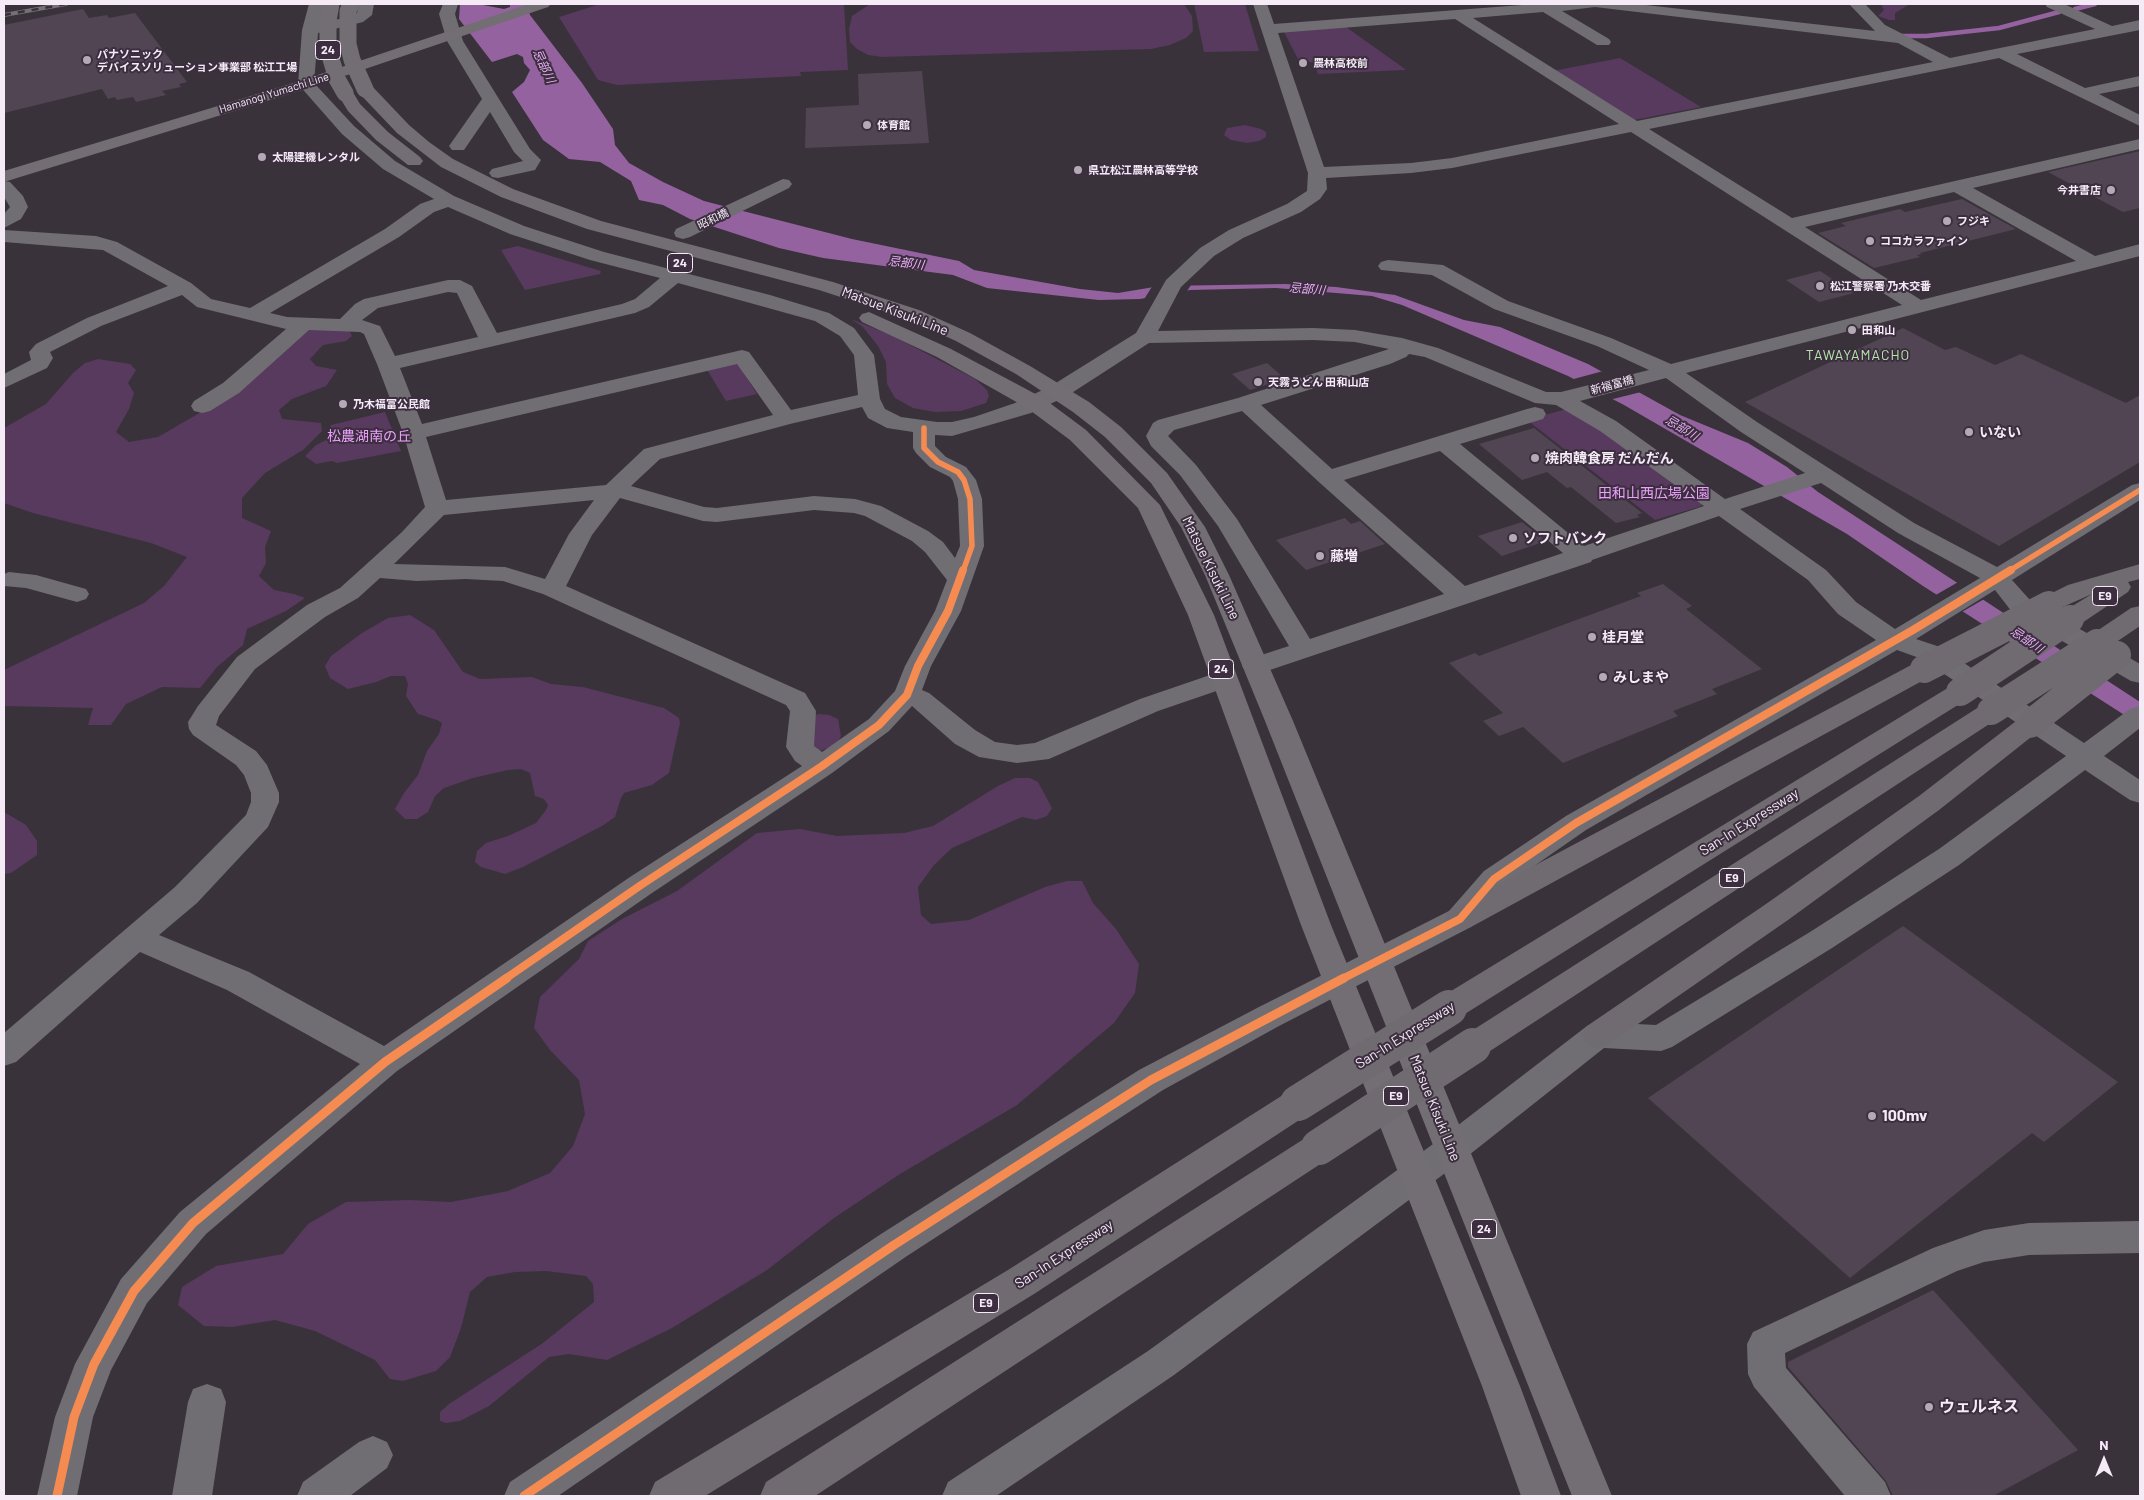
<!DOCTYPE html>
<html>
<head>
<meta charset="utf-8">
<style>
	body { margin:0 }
	#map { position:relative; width:2144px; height:1500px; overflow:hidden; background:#39323b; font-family:Barlow,sans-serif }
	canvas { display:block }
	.frame { position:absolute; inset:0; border:5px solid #f4ebf6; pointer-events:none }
	.north { position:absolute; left:2079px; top:1435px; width:50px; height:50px; -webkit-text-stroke:4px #3c2e3f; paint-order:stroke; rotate:0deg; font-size:14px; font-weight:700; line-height:20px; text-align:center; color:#f4ebf6 }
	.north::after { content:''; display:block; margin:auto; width:18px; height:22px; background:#f4ebf6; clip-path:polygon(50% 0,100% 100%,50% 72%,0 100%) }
</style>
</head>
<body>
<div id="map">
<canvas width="2144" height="1500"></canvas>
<div class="frame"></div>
<div class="north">N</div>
</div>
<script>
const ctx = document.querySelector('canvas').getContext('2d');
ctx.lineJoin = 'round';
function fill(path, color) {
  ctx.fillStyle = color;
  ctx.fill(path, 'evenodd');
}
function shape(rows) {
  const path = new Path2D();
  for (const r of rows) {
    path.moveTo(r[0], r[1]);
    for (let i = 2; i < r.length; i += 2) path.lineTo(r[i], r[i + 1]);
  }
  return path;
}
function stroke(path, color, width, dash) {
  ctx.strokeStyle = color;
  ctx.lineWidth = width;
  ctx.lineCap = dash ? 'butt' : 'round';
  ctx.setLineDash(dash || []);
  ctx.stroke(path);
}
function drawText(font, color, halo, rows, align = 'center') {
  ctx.font = font + ' Barlow,"Noto Sans JP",sans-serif';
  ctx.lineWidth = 4;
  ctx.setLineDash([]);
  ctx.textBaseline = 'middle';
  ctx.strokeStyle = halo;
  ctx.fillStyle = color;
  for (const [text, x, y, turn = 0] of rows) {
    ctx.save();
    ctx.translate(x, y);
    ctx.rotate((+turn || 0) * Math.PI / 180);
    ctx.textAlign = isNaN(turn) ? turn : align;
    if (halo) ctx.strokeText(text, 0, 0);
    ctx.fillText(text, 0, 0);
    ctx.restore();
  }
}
fill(shape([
	[600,4,844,4,848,70,800,72,801,76,617,85,598,80,559,17],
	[870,4,1184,4,1192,16,1193,31,1186,38,1170,45,1151,49,882,57,868,55,857,49,850,42,849,29,852,16],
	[1194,4,1245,4,1259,51,1204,52],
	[1881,4,1910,4,1895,13,1895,20,1889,20,1878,16,1884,10],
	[1346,27,1405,69,1405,70,1318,74,1315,66,1318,63,1299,61,1284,32],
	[1620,58,1701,107,1634,120,1553,71],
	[1245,125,1261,129,1266,132,1266,137,1259,141,1247,143,1231,140,1224,135,1227,128],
	[518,246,601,271,600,274,525,290,501,250],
	[851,319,893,336,975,379,987,390,989,396,986,403,961,411,935,412,913,408,895,398,887,384,886,362,878,346,863,327],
	[306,329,345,329,350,332,352,336,346,341,323,345,310,359,316,366,337,370,326,386,292,399,279,410,282,419,321,423,322,431,303,450,265,473,242,498,242,518,271,531,265,547,266,563,259,576,274,590,294,594,305,598,286,611,247,629,243,645,217,667,200,688,162,687,126,704,111,725,88,725,93,708,4,706,4,670,144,603,164,586,187,557,151,543,33,513,4,503,4,428,46,404,73,373,85,363,98,359,130,364,136,370,128,383,134,393,129,409,116,432,129,442,158,437,208,408],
	[736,361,757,394,726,401,706,368],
	[1570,408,1701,501,1702,506,1655,520,1527,420],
	[385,412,401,451,337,463,332,461,316,464,305,456,316,445,326,440,331,425],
	[410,615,434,630,463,672,480,679,532,677,551,684,583,687,664,708,679,718,680,723,669,773,652,785,624,793,621,798,615,817,602,826,523,867,505,874,481,867,475,862,477,851,486,843,508,836,536,823,546,810,548,805,544,799,535,796,530,773,521,769,508,770,473,778,444,788,435,796,428,812,417,819,405,819,395,809,404,793,418,775,427,751,439,734,442,723,437,720,418,714,406,696,408,684,405,676,391,676,376,682,348,689,330,678,325,666,331,656,362,633,388,618],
	[819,714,829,715,838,719,841,736,837,744,820,751,810,747,812,716],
	[1015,778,1030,778,1038,782,1052,808,1047,816,1036,820,1022,817,952,848,934,865,918,887,921,915,931,924,969,920,1045,887,1067,881,1082,881,1093,903,1116,929,1139,964,1135,993,1114,1023,1017,1105,900,1174,834,1218,767,1270,672,1328,607,1360,569,1354,549,1357,489,1406,460,1421,446,1423,440,1421,440,1412,449,1404,543,1343,594,1302,593,1284,586,1276,546,1271,515,1272,487,1277,470,1292,461,1328,450,1357,436,1371,403,1381,390,1379,375,1360,315,1331,275,1320,232,1327,204,1326,178,1305,182,1287,216,1266,283,1254,308,1224,346,1202,410,1200,451,1202,508,1191,550,1173,573,1146,585,1114,579,1080,550,1050,534,1028,540,997,579,959,588,941,622,919,677,891,757,833,800,829,837,836,904,833,933,826,998,786],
	[4,812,26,825,37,841,37,855,11,873,4,874]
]), '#573a5e');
fill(shape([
	[460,4,478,4,504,9,510,7,510,4,527,4,530,15,582,83,613,129,615,145,629,163,663,182,704,201,852,239,959,261,974,270,1080,289,1118,293,1160,286,1285,284,1336,287,1395,295,1464,320,1500,327,1588,364,1680,415,1748,443,1787,467,1818,492,2140,702,2140,725,1923,586,1847,534,1624,405,1568,376,1402,305,1372,296,1276,288,1190,290,1140,299,1099,300,987,288,953,275,823,258,779,248,690,219,663,205,639,200,631,181,600,162,569,159,543,140,512,92,524,82,530,70,524,63,523,57,517,54,492,62,459,19]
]), '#94629f');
fill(shape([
	[1160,284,1183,284,1191,285,1185,294,1143,301,1153,285],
	[1607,370,1645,391,1609,400,1570,380],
	[1960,581,1986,598,1960,613,1934,596]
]), '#39323b');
stroke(shape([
	[2075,9,2095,4],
	[1900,36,1926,36,1999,28,2059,12]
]), '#94629f', 4.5);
fill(shape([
	[83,9,89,18,107,15,109,18,135,13,187,82,179,84,181,87,162,91,166,95,136,102,133,97,117,100,115,97,108,99,102,89,4,113,4,25],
	[922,71,929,143,805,148,806,108,859,105,858,74],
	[2140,151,2140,208,2123,212,2048,172],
	[1962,199,2016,229,1920,253,1922,254,1917,255,1920,257,1874,268,1818,233,1846,226,1841,223,1900,209,1905,212],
	[1820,271,1854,293,1819,302,1786,280],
	[1903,328,1945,350,1956,347,1995,365,2021,354,2126,403,2140,395,2140,462,1999,546,1745,402],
	[1267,363,1285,379,1250,390,1232,374],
	[1534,428,1642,513,1637,515,1640,517,1616,523,1571,487,1567,488,1547,472,1522,480,1479,444],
	[1345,518,1351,524,1360,521,1385,544,1306,570,1276,540],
	[1522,522,1546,541,1502,556,1478,536],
	[1663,584,1692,606,1686,609,1762,669,1712,689,1717,694,1673,711,1678,716,1563,763,1523,727,1499,736,1483,721,1503,713,1449,663,1475,653,1479,656,1641,596,1637,593],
	[1903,926,2118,1082,2044,1142,2032,1133,1850,1278,1648,1098],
	[1933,1290,2078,1450,1993,1496,1893,1496,1886,1481,1788,1367,1788,1362]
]), '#514554');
fill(shape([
	[309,4,325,4,320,23,353,16,357,13,359,4,374,4,372,15,363,22,318,33,314,83,354,126,395,161,454,196,524,226,604,252,770,295,829,313,854,328,874,355,880,399,885,409,901,417,937,422,952,422,974,417,1015,403,1051,386,1136,333,1166,280,1200,248,1229,230,1287,204,1307,191,1308,173,1253,4,1267,4,1274,24,1535,4,1637,4,1875,31,1849,4,1865,4,1885,25,1950,58,2095,29,2047,7,2045,4,2064,4,2112,26,2140,20,2140,30,2017,54,2085,88,2140,76,2140,86,2099,94,2140,115,2140,126,1999,58,1649,129,1792,218,2140,139,2140,149,1973,188,2095,256,2140,244,2140,256,1686,373,1757,422,1914,523,1997,567,2132,485,2140,483,2140,500,2012,580,2030,600,2140,664,2140,683,2131,681,2012,612,1995,590,1916,639,1940,647,2084,743,2130,709,2140,706,2140,728,2104,756,2140,780,2140,803,2130,800,2085,770,1959,865,1832,948,1672,1047,1661,1051,1604,1048,1464,1159,1174,1375,996,1496,942,1496,948,1482,1148,1351,1440,1139,1587,1026,1598,1022,1656,1025,1810,932,1939,849,2066,756,1922,659,1897,650,1586,830,1504,887,1471,927,1279,1026,1163,1090,907,1256,558,1496,504,1496,510,1482,881,1234,1139,1070,1257,1008,1449,911,1484,871,1566,816,1876,640,1838,614,1808,580,1719,516,1592,560,1591,562,1264,672,1255,674,1246,672,1242,666,1246,660,1289,646,1218,526,1180,475,1151,446,1146,436,1153,423,1158,420,1238,398,1389,349,1355,342,1313,340,1149,343,1067,396,1031,413,952,436,935,435,935,446,946,457,966,467,976,480,982,499,984,546,961,611,931,666,922,690,929,693,975,730,995,742,1017,745,1035,743,1140,699,1216,673,1225,670,1234,673,1238,679,1234,685,1158,711,1049,759,1017,763,979,757,955,744,912,706,889,731,832,773,652,893,397,1071,206,1234,147,1303,111,1370,93,1417,77,1496,37,1496,55,1417,75,1364,121,1279,180,1212,360,1064,227,990,140,952,16,1062,4,1066,4,1033,175,887,246,815,251,802,251,793,244,775,236,765,193,735,189,729,188,722,198,706,237,657,307,605,340,588,402,532,425,507,403,433,377,364,364,334,360,332,309,330,239,393,210,411,202,413,194,411,191,406,194,401,223,383,286,329,197,307,182,295,101,326,50,352,53,358,47,368,4,388,4,374,31,360,29,352,36,344,87,318,168,286,103,250,4,242,4,230,96,236,117,242,191,283,211,299,250,308,385,229,420,204,434,199,383,169,342,134,298,84,302,30,309,4],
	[1595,7,1898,43,1933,62,1637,121,1473,18,1543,12,1597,45,1609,45,1611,42,1609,39,1562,11,1595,7],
	[1455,19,1619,124,1452,158,1411,163,1324,167,1278,33,1455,19],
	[1631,132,1902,305,1671,364,1611,338,1508,301,1443,265,1388,260,1381,262,1378,266,1381,270,1432,275,1494,309,1597,346,1649,370,1561,392,1546,392,1438,348,1402,338,1355,330,1313,328,1158,331,1181,287,1214,256,1243,238,1301,212,1320,199,1327,189,1326,178,1411,173,1452,168,1631,132],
	[1954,192,2076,261,1921,300,1805,227,1954,192],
	[448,207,510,234,590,260,660,278,635,299,622,304,497,333,472,286,460,280,448,280,364,299,355,304,340,319,287,317,270,313,399,237,434,212,448,207],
	[678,283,815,321,840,336,854,355,858,395,791,410,749,352,742,350,422,424,400,368,635,313,649,307,678,283],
	[448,292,457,293,478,337,395,356,380,326,362,320,378,308,448,292],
	[1409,354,1425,357,1535,403,1556,405,1600,431,1704,506,1584,546,1460,444,1543,419,1546,414,1543,409,1535,407,1527,409,1332,469,1261,405,1390,364,1406,357,1409,354],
	[737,364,773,415,644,449,606,485,446,500,426,437,737,364],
	[1666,378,1741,432,1805,473,1725,499,1616,421,1580,401,1666,378],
	[862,407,868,418,887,428,913,432,913,448,916,453,930,467,950,477,953,481,958,499,960,546,955,558,943,542,928,531,881,506,855,499,814,496,717,508,704,507,631,486,660,459,790,424,862,407],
	[1242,411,1320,483,1444,594,1310,639,1237,519,1196,465,1168,436,1174,430,1242,411],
	[1440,451,1563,553,1465,586,1344,480,1440,451],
	[1821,483,1898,533,1980,578,1895,629,1856,602,1826,570,1740,509,1821,483],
	[620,498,703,521,717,522,814,510,854,513,865,516,912,541,925,552,947,580,935,611,905,666,895,691,869,719,822,752,814,746,816,711,805,693,566,586,592,535,620,498],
	[594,500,569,534,545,579,505,567,394,564,444,515,594,500],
	[380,578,417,581,466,579,503,581,543,594,786,705,790,711,786,747,795,761,802,766,630,877,384,1046,249,972,159,935,197,903,268,827,279,802,279,793,267,765,256,751,216,725,219,716,255,669,325,617,358,598,380,578],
	[443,4,458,4,455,14,463,41,530,149,541,160,535,170,498,178,492,177,489,173,492,169,523,161,514,152,490,112,464,150,452,150,449,146,482,99,447,41,439,14,443,4],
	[783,179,789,180,792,184,789,188,690,237,683,239,676,237,674,233,676,229,783,179],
	[4,181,10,182,23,196,28,207,21,219,4,228,4,214,10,207,4,197,4,181],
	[9,572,36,575,86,589,89,594,86,599,77,602,26,588,4,586,4,574,9,572],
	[2140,1221,2140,1253,2029,1255,1984,1262,1957,1271,1785,1353,1786,1368,1885,1482,1891,1496,1845,1496,1754,1387,1748,1374,1747,1344,1753,1332,1933,1248,1984,1230,2029,1223,2140,1221],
	[207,1384,221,1389,226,1402,212,1496,172,1496,188,1402,193,1389,207,1384],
	[373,1436,387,1442,393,1455,387,1468,350,1496,297,1496,303,1482,359,1442,373,1436]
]), '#706e72');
fill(shape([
	[529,4,551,4,548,7,312,87,4,182,4,171,300,81,529,4],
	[365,84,371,85,409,125,429,142,453,159,513,189,601,221,833,282,919,310,970,333,1030,366,1089,402,1121,427,1167,473,1205,527,1229,575,1293,721,1612,1496,1572,1496,1265,721,1205,575,1181,527,1151,483,1105,437,1073,412,1016,374,956,341,905,318,819,290,587,229,501,197,441,167,397,133,359,93,357,89,359,85,365,84],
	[345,88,351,89,360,104,388,132,420,157,423,161,420,165,408,165,376,140,348,111,337,93,339,89,345,88],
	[869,312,951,349,1043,398,1086,430,1160,505,1214,615,1331,925,1520,1386,1561,1496,1521,1496,1482,1386,1301,925,1188,615,1138,508,1070,440,1027,408,937,357,862,322,859,318,862,314,869,312]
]), '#726e74');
fill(shape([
	[2140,564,2140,579,2128,582,2131,587,2128,592,2079,625,2070,627,2061,625,2057,619,2061,613,2092,594,2049,613,2040,611,2036,605,2040,599,2068,585,2140,564],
	[2140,606,2140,626,2106,649,2097,651,2088,649,2084,643,2088,637,2131,608,2140,606],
	[1924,661,1933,663,1937,669,1933,675,1471,927,1460,930,1449,927,1445,919,1449,911,1915,663,1924,661],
	[1960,683,1969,686,1973,692,1969,698,1460,1017,1449,1021,1438,1017,1433,1008,1438,999,1951,686,1960,683],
	[1991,702,2000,705,2004,711,2000,717,1484,1055,1473,1059,1462,1055,1457,1046,1462,1037,1982,705,1991,702],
	[2030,715,2040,718,2044,724,2040,730,1939,810,1788,920,1609,1044,1598,1048,1587,1044,1582,1035,1587,1026,1766,904,1919,796,2020,718,2030,715],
	[1298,1089,1310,1093,1315,1103,1310,1113,1034,1294,705,1496,649,1496,655,1482,1008,1270,1286,1093,1298,1089],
	[1319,1133,1331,1137,1336,1147,1331,1157,815,1496,760,1496,766,1482,1307,1137,1319,1133]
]), '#706a71');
const rail = shape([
	[4,15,66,4]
]);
stroke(rail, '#757176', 4);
stroke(rail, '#3c2e3f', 2.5, [7]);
stroke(shape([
	[331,4,328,21,328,49,337,79,345,93],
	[351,4,348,11,348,44,352,60,365,89]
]), '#726e74', 17);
stroke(shape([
	[1924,669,2049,605],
	[1960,692,2070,619],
	[1991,711,2097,643],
	[2030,724,2117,655]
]), '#706a71', 28);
stroke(shape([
	[1298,1103,1449,1008],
	[1319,1147,1473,1046]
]), '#706a71', 36);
stroke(shape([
	[924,428,924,448,938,462,958,472,964,480,970,499,972,546,963,571],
	[2009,571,2140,490]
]), '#f68b52', 5.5);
stroke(shape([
	[505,979,641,885,822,766,879,725,907,695,918,666,948,611,963,570],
	[1342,979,1460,919,1494,879,1576,823,1913,630,2011,570]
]), '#f68b52', 8);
stroke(shape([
	[57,1496,74,1417,94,1364,134,1291,193,1223,385,1062,507,978],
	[524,1496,894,1245,1151,1080,1344,978]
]), '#f68b52', 9);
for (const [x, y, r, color] of [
	[87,60,5,"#b3aab5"],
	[1303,63,5,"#b3aab5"],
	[867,125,5,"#b3aab5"],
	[262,157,5,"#b3aab5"],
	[1078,170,5,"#b3aab5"],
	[2111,190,5,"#b3aab5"],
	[1947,221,5,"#b3aab5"],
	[1870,241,5,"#b3aab5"],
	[1820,286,5,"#b3aab5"],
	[1852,330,5,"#b3aab5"],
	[1258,382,5,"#b3aab5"],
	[343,404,5,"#b3aab5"],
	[1969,432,5,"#b3aab5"],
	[1535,458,5,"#b3aab5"],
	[1513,538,5,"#b3aab5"],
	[1320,556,5,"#b3aab5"],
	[1592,637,5,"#b3aab5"],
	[1603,677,5,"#b3aab5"],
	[1872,1116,5,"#b3aab5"],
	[1929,1407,5,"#b3aab5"]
]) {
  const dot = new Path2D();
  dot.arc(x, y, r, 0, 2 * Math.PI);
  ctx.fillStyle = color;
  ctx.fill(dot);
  stroke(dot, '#3c2e3f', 2);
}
drawText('bold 11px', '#f4ebf6', '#3c2e3f', [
	["パナソニック",97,54],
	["デバイスソリューション事業部 松江工場",97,67],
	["農林高校前",1313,63],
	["体育館",877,125],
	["太陽建機レンタル",272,157],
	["県立松江農林高等学校",1088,170],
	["今井書店",2101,190,"right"],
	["フジキ",1957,221],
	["ココカラファイン",1880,241],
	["松江警察署 乃木交番",1830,286],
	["田和山",1862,330],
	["天霧うどん 田和山店",1268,382],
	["乃木福富公民館",353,404]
], 'left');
drawText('11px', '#f4ebf6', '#3c2e3f', [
	["Hamanogi Yumachi Line",274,93,-17],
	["昭和橋",713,219,-26],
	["新福富橋",1612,385,-15]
]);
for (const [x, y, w] of [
	[328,50,25],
	[680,263,25],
	[2105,596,25],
	[1221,669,25],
	[1732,878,25],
	[1396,1096,25],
	[1484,1229,25],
	[986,1303,25]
]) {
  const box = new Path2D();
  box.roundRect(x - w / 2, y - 9.5, w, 19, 4);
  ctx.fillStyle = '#3c2e3f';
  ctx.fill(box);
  stroke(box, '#f4ebf6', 1);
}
drawText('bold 12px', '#f4ebf6', null, [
	["24",328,50],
	["24",680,263],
	["E9",2105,596],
	["24",1221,669],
	["E9",1732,878],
	["E9",1396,1096],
	["24",1484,1229],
	["E9",986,1303]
]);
drawText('italic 12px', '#ecb2f9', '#3c2e3f', [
	["忌部川",544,66,65],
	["忌部川",906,263,7],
	["忌部川",1307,289,5],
	["忌部川",1682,428,31],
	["忌部川",2027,640,34]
]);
drawText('14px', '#f4ebf6', '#3c2e3f', [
	["Matsue Kisuki Line",895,311,21],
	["Matsue Kisuki Line",1211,568,64],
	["San-In Expressway",1749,822,-32],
	["San-In Expressway",1405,1035,-32],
	["Matsue Kisuki Line",1435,1108,68],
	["San-In Expressway",1064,1254,-33]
]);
ctx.letterSpacing = '1px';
drawText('14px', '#b3e7a8', '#3c2e3f', [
	["TAWAYAMACHO",1858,355]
]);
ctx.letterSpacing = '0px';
drawText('bold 14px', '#f4ebf6', '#3c2e3f', [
	["いない",1979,432],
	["焼肉韓食房 だんだん",1545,458],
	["ソフトバンク",1523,538],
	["藤増",1330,556],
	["桂月堂",1602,637],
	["みしまや",1613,677]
], 'left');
drawText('14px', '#eaa1fa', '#3c2e3f', [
	["松農湖南の丘",369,436],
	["田和山西広場公園",1654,493]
]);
drawText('bold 16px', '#f4ebf6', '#3c2e3f', [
	["100mv",1882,1116],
	["ウェルネス",1939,1407]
], 'left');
</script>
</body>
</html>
